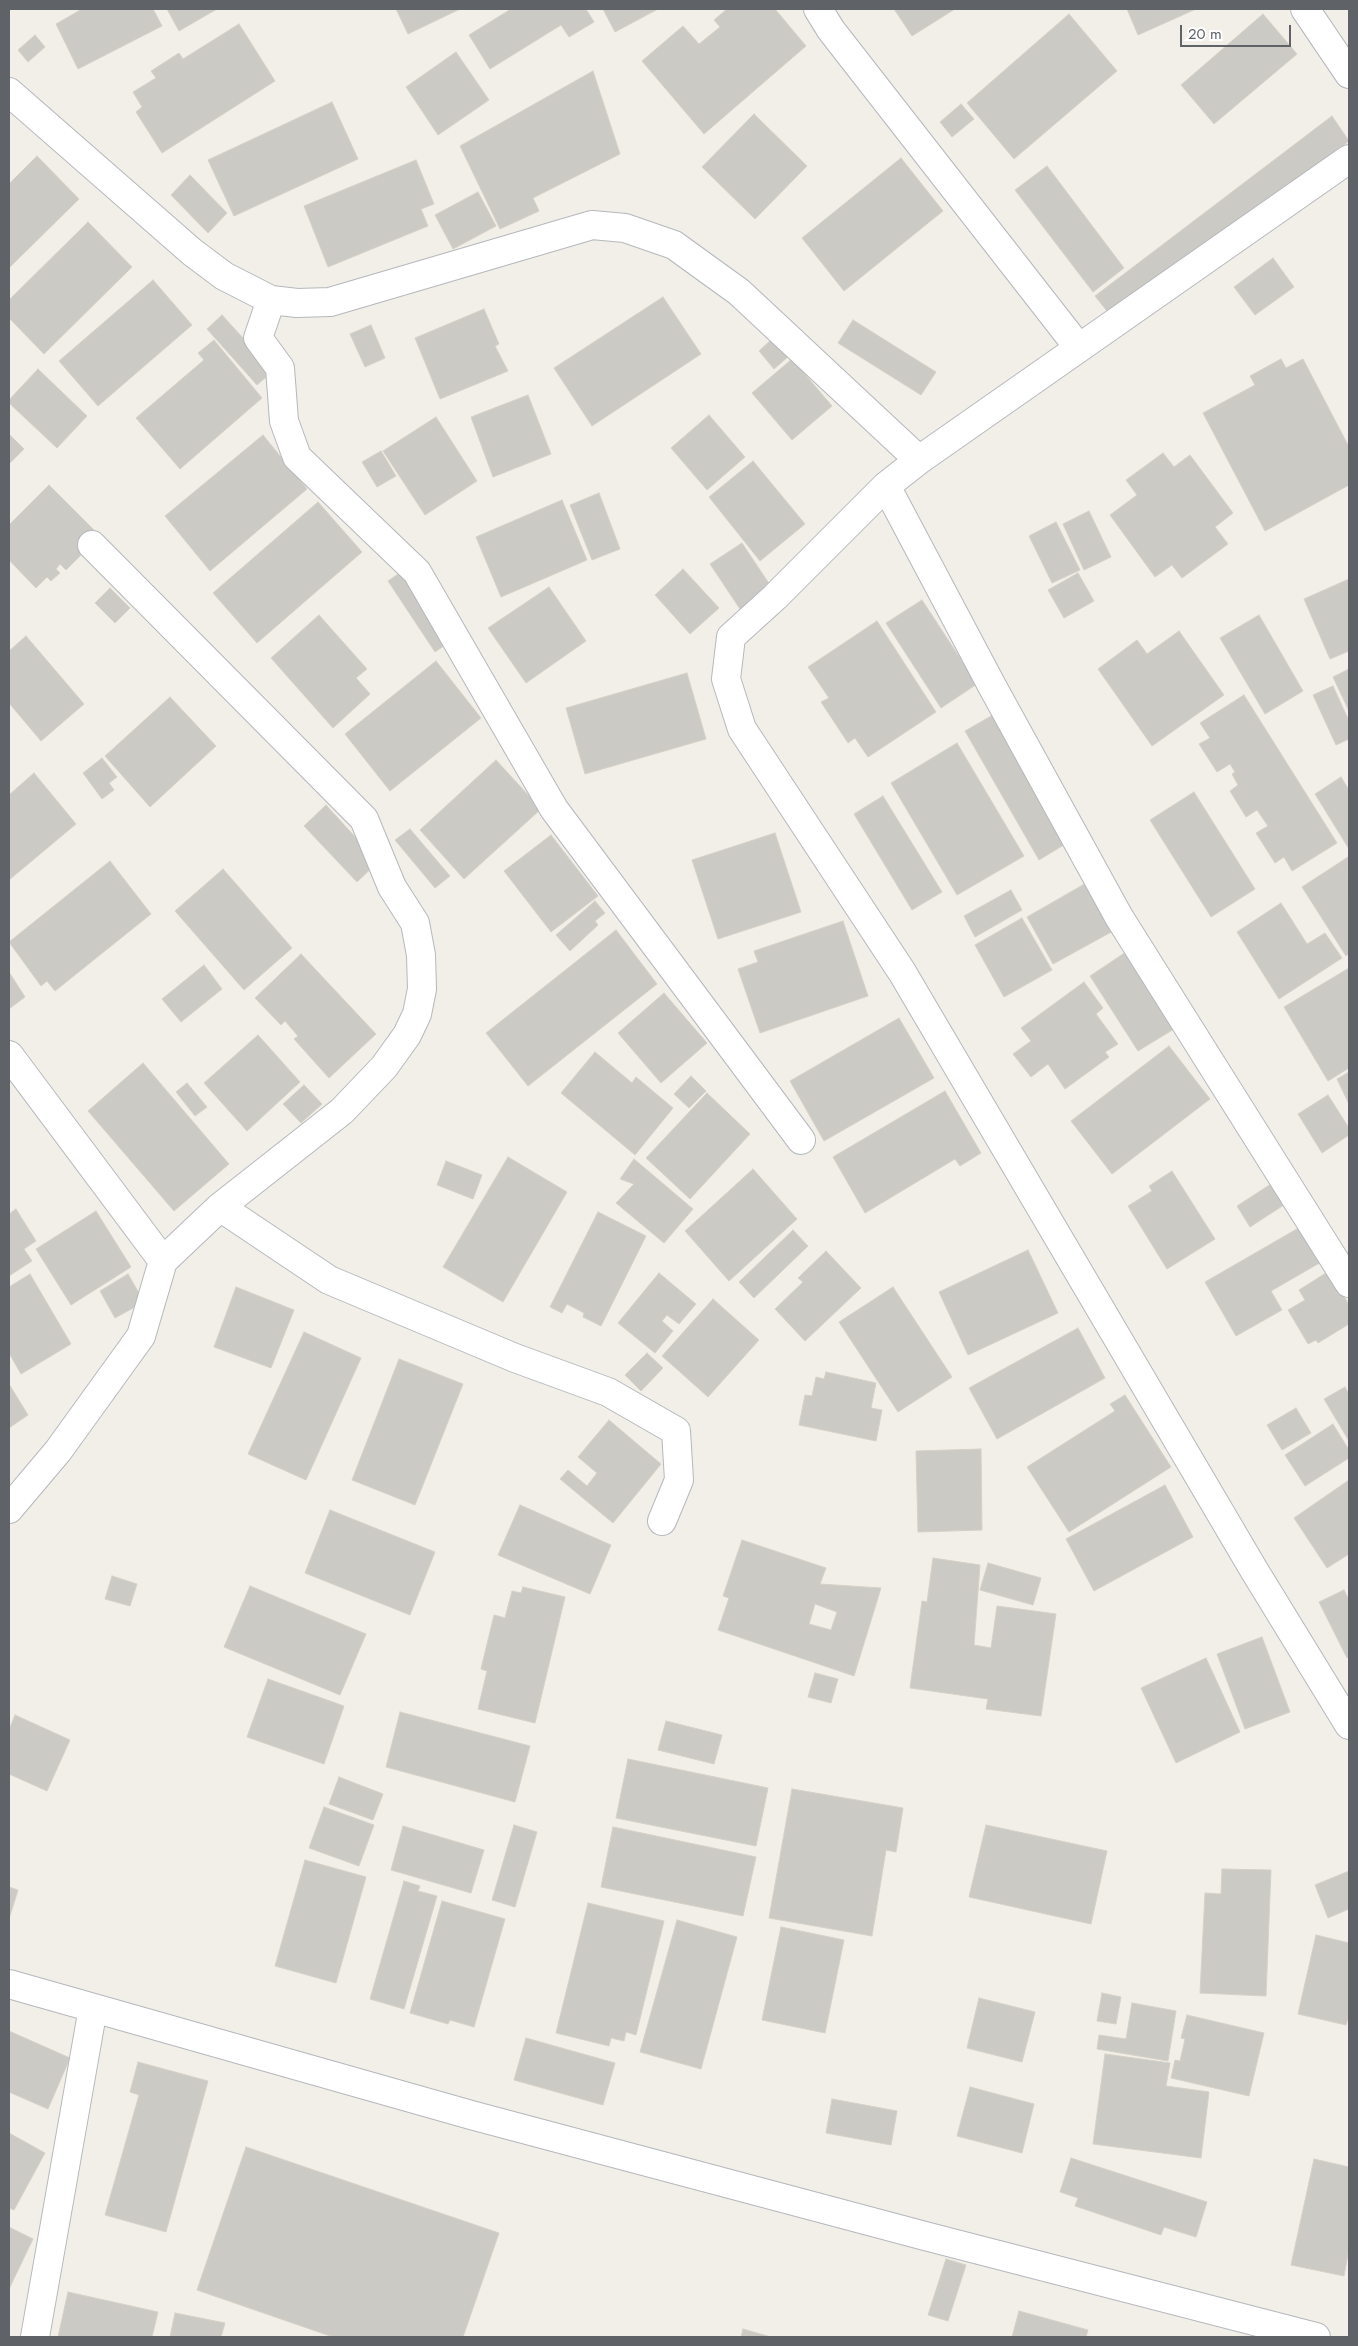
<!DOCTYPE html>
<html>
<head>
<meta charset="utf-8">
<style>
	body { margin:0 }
	#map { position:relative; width:1358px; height:2346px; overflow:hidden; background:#f1efe8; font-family:Jost,sans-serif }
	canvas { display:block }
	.frame { position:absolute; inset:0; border:10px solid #5f6368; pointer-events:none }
	.scale { position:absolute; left:1180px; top:25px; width:111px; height:22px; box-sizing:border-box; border:2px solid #5f6368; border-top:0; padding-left:6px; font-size:15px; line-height:18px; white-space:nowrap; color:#5f6368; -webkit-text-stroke:4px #fff; paint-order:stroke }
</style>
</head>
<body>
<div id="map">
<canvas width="1358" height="2346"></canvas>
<div class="frame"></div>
<div class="scale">20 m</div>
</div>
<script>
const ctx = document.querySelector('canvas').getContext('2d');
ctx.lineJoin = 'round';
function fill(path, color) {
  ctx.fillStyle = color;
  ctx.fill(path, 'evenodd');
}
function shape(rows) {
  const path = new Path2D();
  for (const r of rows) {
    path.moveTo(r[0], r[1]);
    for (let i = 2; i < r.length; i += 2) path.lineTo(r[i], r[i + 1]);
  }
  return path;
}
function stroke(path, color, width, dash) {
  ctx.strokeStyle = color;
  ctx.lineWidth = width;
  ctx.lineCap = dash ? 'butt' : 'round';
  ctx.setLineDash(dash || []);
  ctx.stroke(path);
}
const building = shape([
	[82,9,153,9,162,26,78,69,56,24,82,9],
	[167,9,217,9,179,31,167,9],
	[396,9,460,9,408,34,396,9],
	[511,9,586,9,594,22,569,37,561,25,490,69,469,35,511,9],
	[603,9,658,9,615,32,603,9],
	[727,9,775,9,806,46,704,134,642,61,683,26,699,44,720,27,714,20,727,9],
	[894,9,955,9,912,36,894,9],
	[1127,9,1196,9,1138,35,1127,9],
	[1069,14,1117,71,1014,159,967,103,1069,14],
	[1263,14,1297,54,1214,124,1181,85,1263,14],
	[239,24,275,81,162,153,136,112,142,107,133,92,156,78,151,71,179,53,183,59,239,24],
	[35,35,45,47,28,62,18,50,35,35],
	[456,52,489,100,438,135,406,87,456,52],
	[593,71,620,154,533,198,539,211,500,229,460,146,593,71],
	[332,102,358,159,234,216,208,160,332,102],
	[961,104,974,119,952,137,940,122,961,104],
	[754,114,807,166,755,219,702,167,754,114],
	[1332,116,1349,141,1114,320,1095,296,1332,116],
	[37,156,79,199,9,268,9,184,37,156],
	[901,158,943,211,844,291,802,238,901,158],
	[416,160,434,204,421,209,428,226,328,267,304,206,416,160],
	[1047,166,1124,268,1093,292,1015,190,1047,166],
	[190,175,227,213,208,233,171,195,190,175],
	[478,192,496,226,453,249,435,215,478,192],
	[88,222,132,267,44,354,9,318,9,300,88,222],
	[1273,258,1294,287,1255,315,1234,287,1273,258],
	[153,280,192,325,98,406,59,361,153,280],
	[663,297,701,354,592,426,554,368,663,297],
	[484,309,499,344,495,346,508,371,440,399,415,338,484,309],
	[222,315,273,371,257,385,207,329,222,315],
	[853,320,936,372,921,395,838,343,853,320],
	[371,325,385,358,365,367,350,334,371,325],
	[773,338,789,356,774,369,759,351,773,338],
	[214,340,262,398,180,469,136,418,204,360,198,353,214,340],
	[792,359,832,406,792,440,752,393,792,359],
	[1281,359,1286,368,1303,359,1349,447,1349,485,1265,531,1203,413,1255,385,1250,376,1281,359],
	[38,369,87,416,57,448,9,403,9,400,38,369],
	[528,395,551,454,493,477,471,417,528,395],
	[709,415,745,457,707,490,671,448,709,415],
	[436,417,477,481,425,515,383,451,436,417],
	[9,434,24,449,9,464,9,434],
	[263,435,307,489,210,571,165,516,263,435],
	[381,451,396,476,377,487,362,462,381,451],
	[1163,453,1174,467,1190,455,1233,513,1215,527,1228,544,1182,578,1172,565,1155,577,1110,515,1137,495,1126,480,1163,453],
	[753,461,805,524,760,561,709,497,753,461],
	[49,485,94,530,80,544,86,550,66,570,60,564,56,569,60,573,51,581,47,577,36,588,9,560,9,525,49,485],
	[599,493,620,549,592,560,570,505,599,493],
	[562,500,587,560,501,597,476,537,562,500],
	[318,502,362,552,257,643,213,593,318,502],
	[1089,511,1111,557,1084,570,1063,524,1089,511],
	[1056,522,1080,570,1052,583,1029,536,1056,522],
	[742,543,774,591,742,612,710,564,742,543],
	[683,569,719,608,690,634,655,595,683,569],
	[404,570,451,641,435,652,388,581,404,570],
	[1078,573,1094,601,1064,618,1048,590,1078,573],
	[1349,579,1349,651,1330,659,1304,599,1349,579],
	[549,587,586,641,526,683,488,628,549,587],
	[110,588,130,608,115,623,95,603,110,588],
	[922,600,977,684,941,708,886,623,922,600],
	[319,615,367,669,356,678,370,694,333,728,271,658,319,615],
	[1259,615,1303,691,1265,714,1220,638,1259,615],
	[877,621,936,712,868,757,855,738,848,743,821,702,829,698,808,667,877,621],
	[1179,631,1224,695,1152,746,1098,669,1137,640,1147,654,1179,631],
	[26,636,84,704,41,741,9,703,9,651,26,636],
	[436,661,481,718,390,791,345,734,436,661],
	[1349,669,1349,711,1333,677,1349,669],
	[687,673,706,739,585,774,566,708,687,673],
	[1333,686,1349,721,1349,739,1336,745,1313,695,1333,686],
	[1244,695,1337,843,1292,871,1284,857,1275,863,1256,833,1268,826,1257,810,1246,817,1230,791,1238,785,1232,774,1235,772,1230,764,1217,772,1199,744,1210,738,1200,723,1244,695],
	[170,697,216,746,150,807,105,756,170,697],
	[998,712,1072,840,1039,860,965,731,998,712],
	[957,743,1024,856,957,895,891,783,957,743],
	[102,758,117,777,109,783,114,790,102,799,83,773,102,758],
	[496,760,541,809,464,879,420,830,496,760],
	[34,773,76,824,9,880,9,795,34,773],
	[1341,777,1349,790,1349,849,1315,794,1341,777],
	[1194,792,1255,889,1211,917,1150,820,1194,792],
	[883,796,942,892,912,910,854,814,883,796],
	[326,805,378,862,357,882,304,826,326,805],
	[410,829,450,876,435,888,395,840,410,829],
	[775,833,801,912,718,939,692,860,775,833],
	[551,835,598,896,551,932,504,871,551,835],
	[1348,857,1349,953,1346,956,1302,887,1348,857],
	[110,861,151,914,55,991,47,981,41,986,9,942,110,861],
	[223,869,292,948,244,990,175,911,223,869],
	[1088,882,1115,930,1053,964,1027,917,1088,882],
	[1011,890,1022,910,975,937,964,916,1011,890],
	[595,901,605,913,595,921,598,925,570,951,556,935,595,901],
	[1281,903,1307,944,1325,933,1342,958,1279,999,1237,932,1281,903],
	[1022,918,1052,970,1004,997,975,945,1022,918],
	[843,921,868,996,760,1033,738,969,758,962,754,951,843,921],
	[616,930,657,984,528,1086,486,1033,616,930],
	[1126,952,1174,1029,1138,1051,1090,976,1126,952],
	[301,954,376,1034,329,1078,294,1039,298,1036,285,1021,281,1025,255,998,301,954],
	[204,965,222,989,181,1022,162,999,204,965],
	[1349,968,1349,1068,1328,1081,1284,1007,1349,968],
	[9,972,25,997,9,1009,9,972],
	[1084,982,1103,1008,1096,1014,1118,1044,1105,1052,1109,1057,1065,1089,1048,1064,1031,1077,1013,1054,1031,1041,1021,1028,1084,982],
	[664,993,707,1043,661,1083,618,1033,664,993],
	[899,1018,934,1078,824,1141,790,1081,899,1018],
	[258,1035,300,1082,247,1131,204,1083,258,1035],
	[1169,1046,1210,1099,1112,1174,1071,1121,1169,1046],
	[595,1052,632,1083,636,1077,673,1108,635,1155,561,1093,595,1052],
	[143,1063,229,1164,174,1211,88,1111,143,1063],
	[1349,1072,1349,1104,1337,1079,1349,1072],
	[691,1076,706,1091,689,1108,674,1094,691,1076],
	[187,1083,207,1107,195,1116,176,1092,187,1083],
	[304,1085,322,1104,301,1123,283,1104,304,1085],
	[945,1091,981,1153,960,1166,955,1159,865,1213,833,1157,945,1091],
	[707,1093,750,1134,690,1199,646,1158,707,1093],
	[1328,1095,1349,1128,1349,1135,1322,1153,1298,1114,1328,1095],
	[508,1157,567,1192,503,1302,443,1267,508,1157],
	[634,1159,693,1209,664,1243,616,1203,634,1184,620,1179,634,1159],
	[446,1161,482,1175,473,1199,437,1185,446,1161],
	[753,1169,797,1219,729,1281,685,1231,753,1169],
	[1172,1171,1215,1239,1167,1269,1128,1206,1152,1191,1149,1186,1172,1171],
	[1274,1182,1287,1203,1250,1227,1237,1206,1274,1182],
	[16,1209,36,1241,24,1249,32,1261,9,1276,9,1214,16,1209],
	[96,1211,131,1267,71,1305,36,1249,96,1211],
	[598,1212,646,1236,601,1326,583,1317,584,1313,567,1304,562,1313,550,1307,598,1212],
	[1302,1226,1323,1261,1271,1291,1282,1310,1236,1336,1205,1282,1302,1226],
	[793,1230,808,1246,754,1298,739,1282,793,1230],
	[1028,1250,1058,1313,968,1355,939,1292,1028,1250],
	[826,1251,861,1288,805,1341,775,1309,803,1282,798,1278,826,1251],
	[1329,1271,1349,1305,1349,1324,1318,1343,1316,1340,1308,1344,1288,1310,1305,1300,1299,1290,1329,1271],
	[659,1273,696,1304,679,1324,667,1315,662,1321,673,1331,655,1353,618,1323,659,1273],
	[30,1274,71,1344,21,1374,9,1353,9,1287,30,1274],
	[128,1274,144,1302,115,1318,100,1291,128,1274],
	[236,1287,294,1310,271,1368,214,1347,236,1287],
	[893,1287,952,1377,898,1412,839,1322,893,1287],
	[713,1299,759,1340,708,1397,662,1356,713,1299],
	[1078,1328,1105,1378,997,1439,969,1388,1078,1328],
	[304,1332,361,1358,306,1480,248,1454,304,1332],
	[647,1353,663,1368,641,1391,625,1375,647,1353],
	[399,1359,463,1384,415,1505,352,1480,399,1359],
	[826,1372,876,1383,871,1408,882,1410,876,1441,799,1425,805,1395,812,1396,816,1377,824,1379,826,1372],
	[9,1384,28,1415,9,1428,9,1384],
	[1345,1387,1349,1394,1349,1441,1324,1399,1345,1387],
	[1125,1395,1171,1467,1069,1532,1027,1467,1115,1411,1110,1404,1125,1395],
	[1296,1408,1311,1433,1282,1450,1267,1425,1296,1408],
	[609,1420,661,1464,613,1523,560,1479,568,1470,587,1486,597,1473,578,1457,609,1420],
	[1333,1424,1349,1450,1349,1458,1305,1486,1285,1455,1333,1424],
	[981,1449,982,1530,918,1532,916,1451,981,1449],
	[1349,1480,1349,1554,1327,1568,1294,1518,1349,1480],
	[1165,1485,1193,1537,1094,1591,1066,1539,1165,1485],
	[520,1505,611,1545,590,1594,498,1555,520,1505],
	[330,1510,435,1552,410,1615,305,1573,330,1510],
	[742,1540,826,1568,820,1584,881,1588,854,1676,718,1630,729,1598,723,1596,742,1540],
	[815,1604,837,1612,831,1630,809,1624,815,1604],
	[933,1558,980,1565,974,1645,991,1648,997,1606,1056,1614,1041,1716,986,1709,988,1699,910,1688,922,1601,927,1602,933,1558],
	[988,1563,1041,1578,1033,1605,980,1590,988,1563],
	[112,1576,137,1584,130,1606,105,1599,112,1576],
	[250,1586,366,1634,340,1695,224,1647,250,1586],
	[523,1587,565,1597,535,1723,478,1709,487,1671,481,1669,494,1615,505,1618,512,1591,521,1593,523,1587],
	[1344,1590,1349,1600,1349,1656,1347,1658,1319,1602,1344,1590],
	[1262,1637,1290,1712,1245,1729,1217,1654,1262,1637],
	[1206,1658,1240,1732,1176,1763,1141,1688,1206,1658],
	[815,1673,838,1679,831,1703,808,1697,815,1673],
	[268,1679,344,1706,324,1764,247,1737,268,1679],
	[400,1712,530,1746,515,1802,386,1767,400,1712],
	[15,1715,70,1740,47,1791,9,1774,9,1730,15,1715],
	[666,1721,722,1735,714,1764,658,1750,666,1721],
	[628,1759,768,1788,756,1846,616,1818,628,1759],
	[339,1777,383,1794,373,1820,329,1804,339,1777],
	[792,1789,903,1808,896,1852,886,1850,872,1936,769,1918,792,1789],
	[324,1807,374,1825,359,1866,309,1848,324,1807],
	[514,1825,537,1832,515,1907,492,1900,514,1825],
	[986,1825,1107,1851,1091,1924,969,1897,986,1825],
	[403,1826,484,1850,471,1893,391,1870,403,1826],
	[613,1827,756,1857,743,1916,601,1887,613,1827],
	[305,1860,366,1877,336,1983,275,1966,305,1860],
	[1222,1869,1271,1870,1266,1996,1200,1993,1205,1893,1221,1894,1222,1869],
	[1349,1871,1349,1909,1328,1918,1315,1885,1349,1871],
	[404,1881,420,1886,418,1891,437,1896,404,2009,370,1999,404,1881],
	[9,1887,18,1890,9,1919,9,1887],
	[442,1901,505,1919,474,2027,450,2020,448,2024,410,2013,442,1901],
	[588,1903,664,1921,636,2035,626,2032,624,2041,611,2038,609,2046,556,2033,588,1903],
	[677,1920,737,1937,701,2069,640,2052,677,1920],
	[781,1927,844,1940,825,2033,762,2020,781,1927],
	[1316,1935,1349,1943,1349,2015,1346,2025,1298,2014,1316,1935],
	[1102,1993,1121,1997,1116,2024,1097,2021,1102,1993],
	[979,1998,1035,2012,1022,2062,967,2048,979,1998],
	[1132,2003,1176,2011,1168,2061,1097,2049,1099,2035,1126,2039,1132,2003],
	[1187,2015,1264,2033,1249,2096,1171,2078,1175,2060,1180,2061,1185,2039,1181,2038,1187,2015],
	[9,2031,70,2058,48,2109,9,2092,9,2031],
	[526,2038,615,2063,603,2105,514,2080,526,2038],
	[1105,2054,1170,2063,1166,2086,1209,2092,1201,2158,1093,2144,1105,2054],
	[138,2062,208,2081,166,2232,105,2215,139,2095,130,2092,138,2062],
	[970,2087,1034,2104,1022,2153,957,2136,970,2087],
	[832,2099,897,2111,891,2145,826,2133,832,2099],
	[9,2133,45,2153,14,2210,9,2208,9,2133],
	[246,2147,499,2233,463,2337,333,2337,197,2290,246,2147],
	[1071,2158,1207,2202,1196,2237,1164,2227,1161,2235,1075,2206,1078,2198,1060,2192,1071,2158],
	[1314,2159,1349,2167,1349,2249,1344,2276,1291,2265,1314,2159],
	[9,2227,33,2239,9,2289,9,2227],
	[946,2259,966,2265,948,2321,928,2315,946,2259],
	[68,2292,158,2312,152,2337,58,2337,68,2292],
	[1019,2311,1088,2330,1086,2337,1012,2337,1019,2311],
	[175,2313,225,2323,221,2337,170,2337,175,2313],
	[743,2329,771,2337,741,2337,743,2329]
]);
fill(building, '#cccac5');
stroke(building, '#d6d1c6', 1);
const minor = shape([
	[818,9,831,30,1079,348],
	[1305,9,1349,74],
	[9,92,192,252,224,276,271,300,297,303,330,302,592,225,625,228,674,245,739,292,919,460],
	[1349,159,919,460,886,486,775,597,731,637,726,679,742,729,902,972,1254,1570,1349,1725],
	[271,300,258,338,280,368,284,421,297,457,417,572,554,809,801,1140],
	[886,486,992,686,1119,917,1349,1283],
	[9,1055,163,1261],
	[220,1207,329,1280,515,1358,608,1392,676,1431,679,1480,662,1521],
	[9,1509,58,1451,141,1336,163,1261,220,1207,342,1111,384,1067,407,1035,417,1014,422,989,421,955,415,923,392,887,364,819,92,545],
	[9,1984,471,2115,925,2236,1316,2337],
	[35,2337,93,2008]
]);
stroke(minor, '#b5b8bc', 30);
stroke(minor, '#fff', 28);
</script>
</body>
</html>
